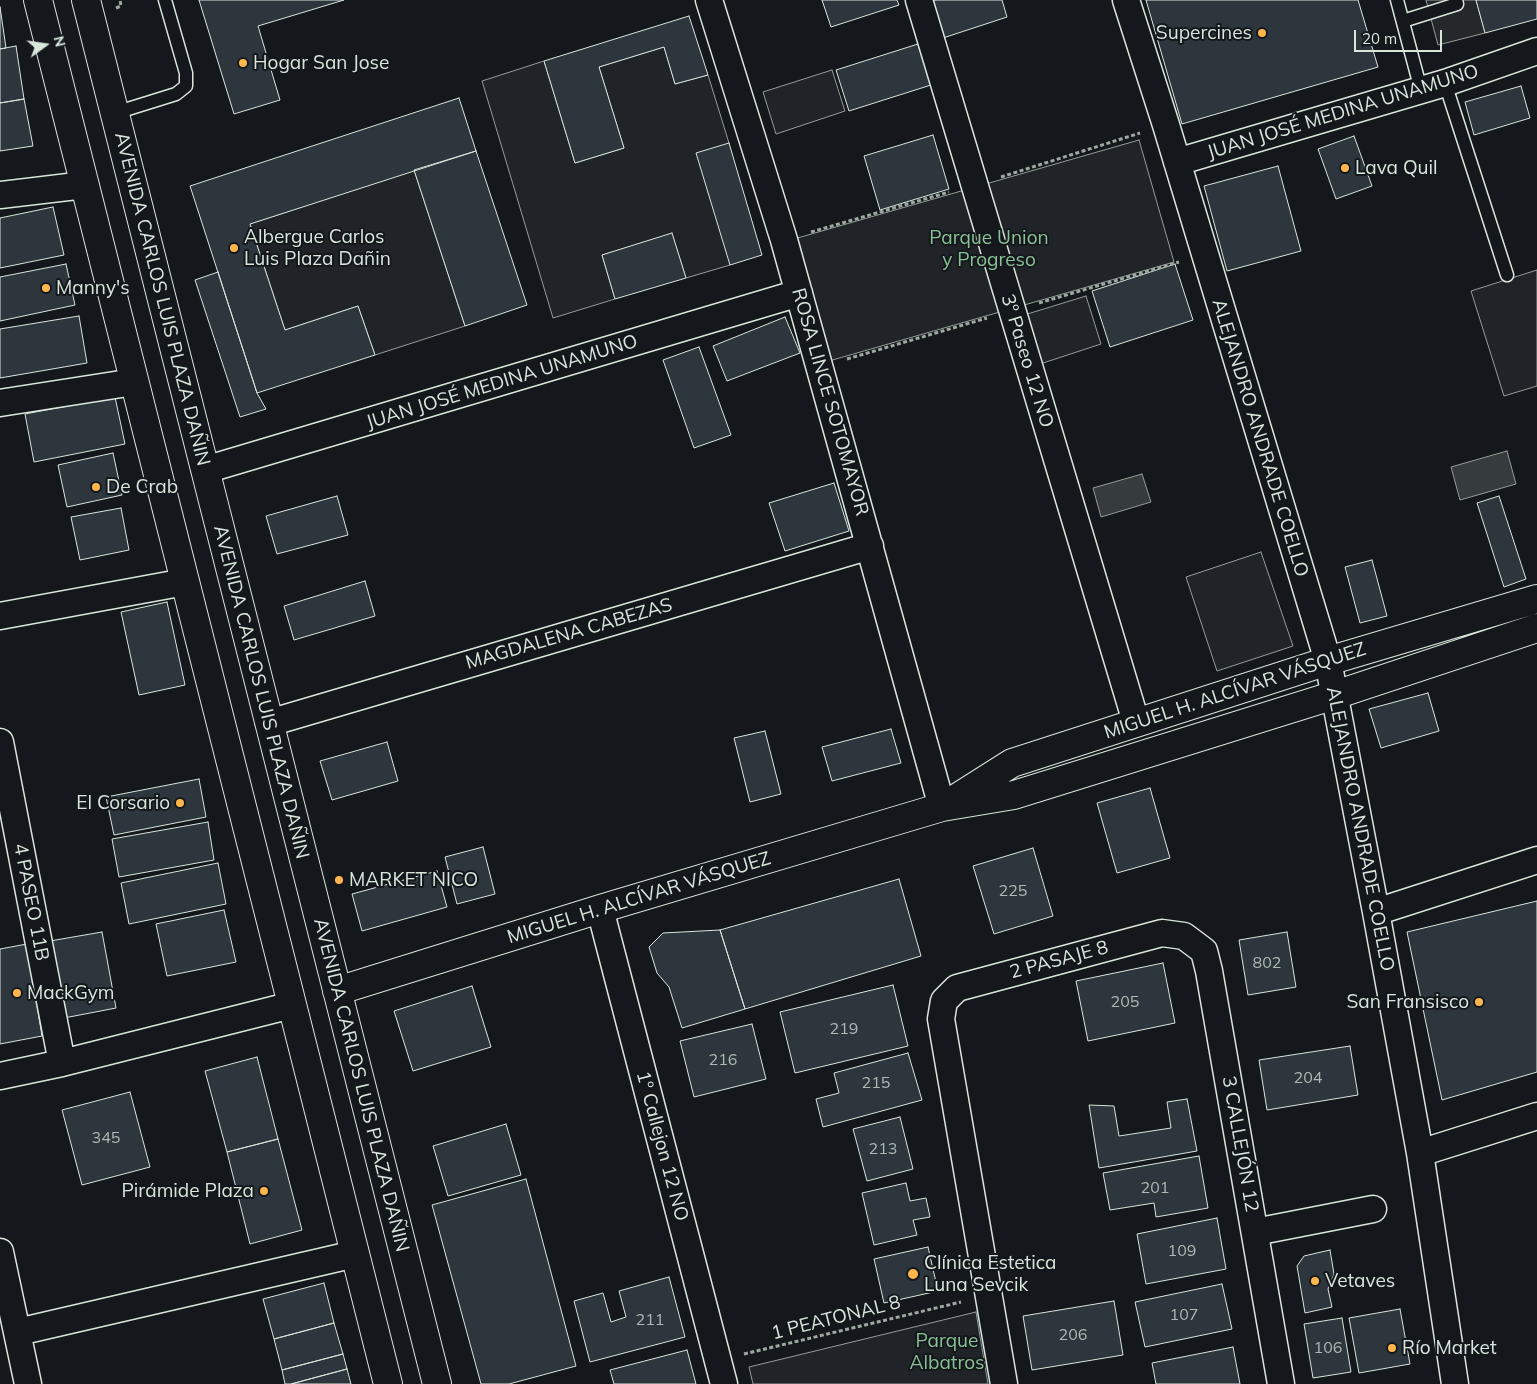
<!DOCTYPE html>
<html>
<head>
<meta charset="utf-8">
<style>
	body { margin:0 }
	#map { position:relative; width:1537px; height:1384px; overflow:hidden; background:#14181c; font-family:Mulish,sans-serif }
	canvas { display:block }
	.north { position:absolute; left:20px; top:20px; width:50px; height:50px; -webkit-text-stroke:4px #14181c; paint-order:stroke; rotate:76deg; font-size:14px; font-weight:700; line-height:20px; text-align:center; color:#d8e6dc }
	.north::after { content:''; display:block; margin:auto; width:18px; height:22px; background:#d8e6dc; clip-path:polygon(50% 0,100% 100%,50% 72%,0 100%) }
	.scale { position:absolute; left:1354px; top:30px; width:88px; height:22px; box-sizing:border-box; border:2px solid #d8e6dc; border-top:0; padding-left:6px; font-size:15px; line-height:18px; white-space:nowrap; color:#d8e6dc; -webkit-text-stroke:4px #14181c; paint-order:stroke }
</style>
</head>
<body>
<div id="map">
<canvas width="1537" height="1384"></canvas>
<div class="north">N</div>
<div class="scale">20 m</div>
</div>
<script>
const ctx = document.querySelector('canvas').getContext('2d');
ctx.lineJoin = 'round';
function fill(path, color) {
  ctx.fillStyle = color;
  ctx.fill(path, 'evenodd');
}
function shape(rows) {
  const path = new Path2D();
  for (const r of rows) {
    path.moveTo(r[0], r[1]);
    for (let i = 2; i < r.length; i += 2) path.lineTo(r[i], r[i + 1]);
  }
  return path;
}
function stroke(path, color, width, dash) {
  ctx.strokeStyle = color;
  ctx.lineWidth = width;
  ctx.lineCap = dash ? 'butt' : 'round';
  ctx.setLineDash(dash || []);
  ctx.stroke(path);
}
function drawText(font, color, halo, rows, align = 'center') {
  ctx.font = font + ' Mulish,sans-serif';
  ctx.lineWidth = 4;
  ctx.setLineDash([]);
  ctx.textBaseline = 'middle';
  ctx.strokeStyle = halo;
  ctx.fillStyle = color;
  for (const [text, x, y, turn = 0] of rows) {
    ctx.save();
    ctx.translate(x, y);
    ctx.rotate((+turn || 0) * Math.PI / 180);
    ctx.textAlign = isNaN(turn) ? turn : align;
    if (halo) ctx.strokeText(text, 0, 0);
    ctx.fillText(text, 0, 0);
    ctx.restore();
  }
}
const green = shape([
	[664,47,675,84,708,75,729,143,730,265,686,278,672,234,602,255,615,299,553,318,482,81,544,61,575,163,624,148,599,67,664,47],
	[832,70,845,111,776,134,763,92,832,70],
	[1139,140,1174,262,822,363,787,241,1139,140],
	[414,170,465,326,375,355,358,306,285,330,250,224,414,170],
	[1537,270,1537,386,1504,396,1471,291,1537,270],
	[1086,296,1101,344,1037,365,1021,316,1086,296],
	[1261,552,1293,646,1217,671,1186,577,1261,552],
	[976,1312,988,1384,753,1384,749,1367,976,1312]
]);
fill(green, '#202428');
stroke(green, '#939e99', 1);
const parking = shape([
	[1426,0,1476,0,1485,33,1438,45,1426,0]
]);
fill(parking, '#24282b');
stroke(parking, '#939e99', 1);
const water = shape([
	[1507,451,1516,484,1460,500,1451,467,1507,451],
	[1142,474,1151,502,1101,517,1093,488,1142,474]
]);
fill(water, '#363b3e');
stroke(water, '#939e99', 1);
const building = shape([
	[199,0,344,0,258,26,280,100,234,114,199,0],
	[822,0,897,0,899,5,831,27,822,0],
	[936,0,1002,0,1007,17,943,38,931,1,936,0],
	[1146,0,1358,0,1378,67,1182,124,1146,0],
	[1476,0,1537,0,1537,19,1485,33,1476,0],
	[0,7,6,48,0,49,0,7],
	[689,16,708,75,675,84,664,47,599,67,624,148,575,163,544,61,689,16],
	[918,44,931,85,849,111,836,70,918,44],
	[16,46,24,99,0,103,0,49,16,46],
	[1521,86,1530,118,1474,135,1465,102,1521,86],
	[459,98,476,151,250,224,285,330,358,306,375,355,257,393,190,186,459,98],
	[24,99,33,146,0,151,0,103,24,99],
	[933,135,949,189,880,210,864,156,933,135],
	[1354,136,1372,186,1336,199,1318,149,1354,136],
	[729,143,762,255,730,265,696,153,729,143],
	[476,151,527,305,465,326,414,170,476,151],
	[1278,166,1301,251,1227,271,1204,186,1278,166],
	[53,207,64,255,0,268,0,218,53,207],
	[672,233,686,278,615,299,602,255,672,233],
	[66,264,75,305,0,321,0,277,66,264],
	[1175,264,1193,320,1110,347,1092,291,1175,264],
	[218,272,257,393,266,409,240,417,195,280,218,272],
	[79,316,87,363,0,378,0,329,79,316],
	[785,317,800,353,727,381,713,346,785,317],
	[699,347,731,435,694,448,663,360,699,347],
	[115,397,125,444,34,462,25,414,115,397],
	[113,453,122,495,67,507,58,465,113,453],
	[834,483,849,531,785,551,769,503,834,483],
	[337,496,348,535,277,554,266,516,337,496],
	[1499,496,1526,579,1504,587,1477,503,1499,496],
	[121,508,129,550,80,560,71,517,121,508],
	[1372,560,1387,616,1360,623,1345,567,1372,560],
	[365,581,375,616,294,640,284,606,365,581],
	[167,602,185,685,139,695,121,612,167,602],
	[1428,693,1439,731,1381,748,1369,709,1428,693],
	[891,729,901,763,832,781,822,747,891,729],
	[765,731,781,794,750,802,734,738,765,731],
	[387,742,398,781,332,800,320,761,387,742],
	[199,779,206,817,114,835,106,797,199,779],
	[1150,788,1170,858,1117,873,1097,803,1150,788],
	[208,822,214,860,119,877,112,839,208,822],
	[483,847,495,894,457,904,445,857,483,847],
	[1033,848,1053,916,994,934,973,866,1033,848],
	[218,863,226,904,129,924,121,883,218,863],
	[437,871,447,907,362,931,352,894,437,871],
	[899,879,921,956,745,1009,720,930,899,879],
	[1537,901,1537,1072,1442,1100,1407,932,1537,901],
	[224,910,236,962,167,976,156,924,224,910],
	[720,930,745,1009,682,1028,669,987,657,973,649,947,663,933,720,930],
	[102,932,116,1008,64,1018,50,941,102,932],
	[1287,932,1296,987,1248,995,1239,940,1287,932],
	[27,944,42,1036,0,1044,0,949,27,944],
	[1163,963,1175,1023,1088,1041,1076,981,1163,963],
	[893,985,908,1046,795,1073,780,1012,893,985],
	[472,986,491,1047,413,1071,394,1011,472,986],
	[752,1024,766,1079,694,1097,680,1041,752,1024],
	[1350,1046,1358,1095,1267,1110,1259,1060,1350,1046],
	[908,1053,922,1100,823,1127,816,1099,839,1093,834,1073,908,1053],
	[257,1057,278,1139,227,1152,205,1071,257,1057],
	[130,1092,150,1167,82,1185,62,1110,130,1092],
	[1187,1099,1197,1151,1099,1168,1089,1105,1114,1106,1119,1136,1171,1128,1167,1102,1187,1099],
	[900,1117,913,1169,867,1181,853,1129,900,1117],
	[506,1124,521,1175,448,1196,433,1146,506,1124],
	[278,1139,302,1230,250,1244,227,1152,278,1139],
	[1199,1156,1208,1208,1156,1217,1154,1203,1110,1210,1103,1173,1199,1156],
	[526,1179,576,1366,509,1384,481,1384,432,1205,526,1179],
	[906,1183,910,1201,926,1198,930,1217,913,1220,917,1235,874,1245,862,1193,906,1183],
	[1217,1218,1226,1269,1146,1284,1137,1234,1217,1218],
	[928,1247,938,1291,884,1303,874,1259,928,1247],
	[1330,1250,1334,1274,1328,1289,1332,1307,1305,1313,1297,1266,1304,1256,1330,1250],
	[669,1277,685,1337,590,1362,574,1301,603,1293,611,1322,626,1317,619,1291,669,1277],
	[324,1283,334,1323,274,1339,263,1299,324,1283],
	[1222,1284,1232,1329,1145,1347,1135,1302,1222,1284],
	[1114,1301,1123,1355,1032,1370,1023,1316,1114,1301],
	[1400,1309,1410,1364,1359,1373,1349,1318,1400,1309],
	[1342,1318,1351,1372,1313,1378,1304,1324,1342,1318],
	[334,1323,343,1354,282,1370,274,1339,334,1323],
	[1233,1347,1240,1384,1156,1384,1152,1363,1233,1347],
	[687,1350,696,1384,614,1384,610,1370,687,1350],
	[343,1354,347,1369,291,1384,285,1384,282,1370,343,1354],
	[347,1369,351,1384,291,1384,347,1369]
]);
fill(building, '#2c363c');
stroke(building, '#d8e6dc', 1);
const lane = shape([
	[1397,0,1421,90],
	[1403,21,1457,4,1456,0],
	[1445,83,1507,275],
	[115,113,176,94,186,86,186,73,165,0]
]);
const street = shape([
	[709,0,784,240,942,807],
	[919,0,1136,722],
	[1126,0,1166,125,1328,661,1376,912,1420,1153,1455,1384],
	[1177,162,1445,83,1537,51],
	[0,195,85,185],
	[0,403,134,382],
	[205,470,799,293],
	[0,616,185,582],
	[269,723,870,546],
	[0,742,62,1063],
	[600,909,724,1384],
	[1376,912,1537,860],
	[0,1076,62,1063,292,1005],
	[1420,1153,1537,1116],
	[1255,1232,1373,1209],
	[0,1252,28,1384],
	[18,1332,355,1254],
	[1004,1384,941,1019,944,1001,957,988,1162,933,1184,936,1204,951,1209,971,1281,1384]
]);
const secondary = shape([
	[38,0,388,1384],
	[86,0,437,1384],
	[952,801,1012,763,1328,661,1537,599],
	[337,991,600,909,942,807,1014,795,1335,695,1537,628]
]);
stroke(lane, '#d8e6dc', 15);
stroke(street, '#d8e6dc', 29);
stroke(secondary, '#d8e6dc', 30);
stroke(shape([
	[116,8,121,6,120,0],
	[1001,177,1140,133],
	[811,232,949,192],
	[1039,303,1179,262],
	[847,359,987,318],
	[744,1354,961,1302]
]), '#9da8a2', 3, [4, 2.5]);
stroke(lane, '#14181c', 12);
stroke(street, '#14181c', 26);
stroke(secondary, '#14181c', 28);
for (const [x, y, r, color] of [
	[1262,33,5,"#ffb74d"],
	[243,63,5,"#ffb74d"],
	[1345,168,5,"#ffb74d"],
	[234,248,5,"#ffb74d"],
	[46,288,5,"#ffb74d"],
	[96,487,5,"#ffb74d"],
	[180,803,5,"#ffb74d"],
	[339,880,5,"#ffb74d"],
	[17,993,5,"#ffb74d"],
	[1479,1002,5,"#ffb74d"],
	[264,1191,5,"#ffb74d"],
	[913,1274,6,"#ffb74d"],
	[1315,1281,5,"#ffb74d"],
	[1392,1348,5,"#ffb74d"]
]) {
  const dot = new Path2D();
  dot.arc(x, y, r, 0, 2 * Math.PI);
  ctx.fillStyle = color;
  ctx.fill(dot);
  stroke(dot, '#14181c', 2);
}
drawText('16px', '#adbab4', null, [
	["225",1013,891],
	["802",1267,963],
	["205",1125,1002],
	["219",844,1029],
	["216",723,1060],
	["204",1308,1078],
	["215",876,1083],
	["345",106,1138],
	["213",883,1149],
	["201",1155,1188],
	["109",1182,1251],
	["107",1184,1315],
	["211",650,1320],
	["206",1073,1335],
	["106",1328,1348]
]);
drawText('19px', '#d8e6dc', '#14181c', [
	["Supercines",1252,33,"right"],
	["Hogar San Jose",253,63],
	["Lava Quil",1355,168],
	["Albergue Carlos",244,237],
	["Luis Plaza Dañin",244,259],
	["Manny's",56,288],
	["De Crab",106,487],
	["El Corsario",170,803,"right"],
	["MARKET NICO",349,880],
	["MackGym",27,993],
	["San Fransisco",1469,1002,"right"],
	["Pirámide Plaza",254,1191,"right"],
	["Clínica Estetica",924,1263],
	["Luna Sevcik",924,1285],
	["Vetaves",1325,1281],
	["Río Market",1402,1348]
], 'left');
drawText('19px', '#d8e6dc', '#14181c', [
	["JUAN JOSÉ MEDINA UNAMUNO",1343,112,-17],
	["AVENIDA CARLOS LUIS PLAZA DAÑIN",162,299,76],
	["3º Paseo 12 NO",1027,361,73],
	["JUAN JOSÉ MEDINA UNAMUNO",502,382,-17],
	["ROSA LINCE SOTOMAYOR",830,402,74],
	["ALEJANDRO ANDRADE COELLO",1260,438,73],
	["MAGDALENA CABEZAS",569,634,-16],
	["MIGUEL H. ALCÍVAR VÁSQUEZ",1235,691,-18],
	["AVENIDA CARLOS LUIS PLAZA DAÑIN",261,692,76],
	["ALEJANDRO ANDRADE COELLO",1360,829,79],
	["MIGUEL H. ALCÍVAR VÁSQUEZ",639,898,-17],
	["4 PASEO 11B",31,902,79],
	["2 PASAJE 8",1059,960,-15],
	["AVENIDA CARLOS LUIS PLAZA DAÑIN",361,1085,76],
	["3 CALLEJÓN 12",1240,1144,80],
	["1º Callejon 12 NO",662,1146,75],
	["1 PEATONAL 8",836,1318,-14]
]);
drawText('19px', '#8ac095', '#14181c', [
	["Parque Union",989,238],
	["y Progreso",989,260],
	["Parque",947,1341],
	["Albatros",947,1363]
]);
</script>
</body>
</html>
